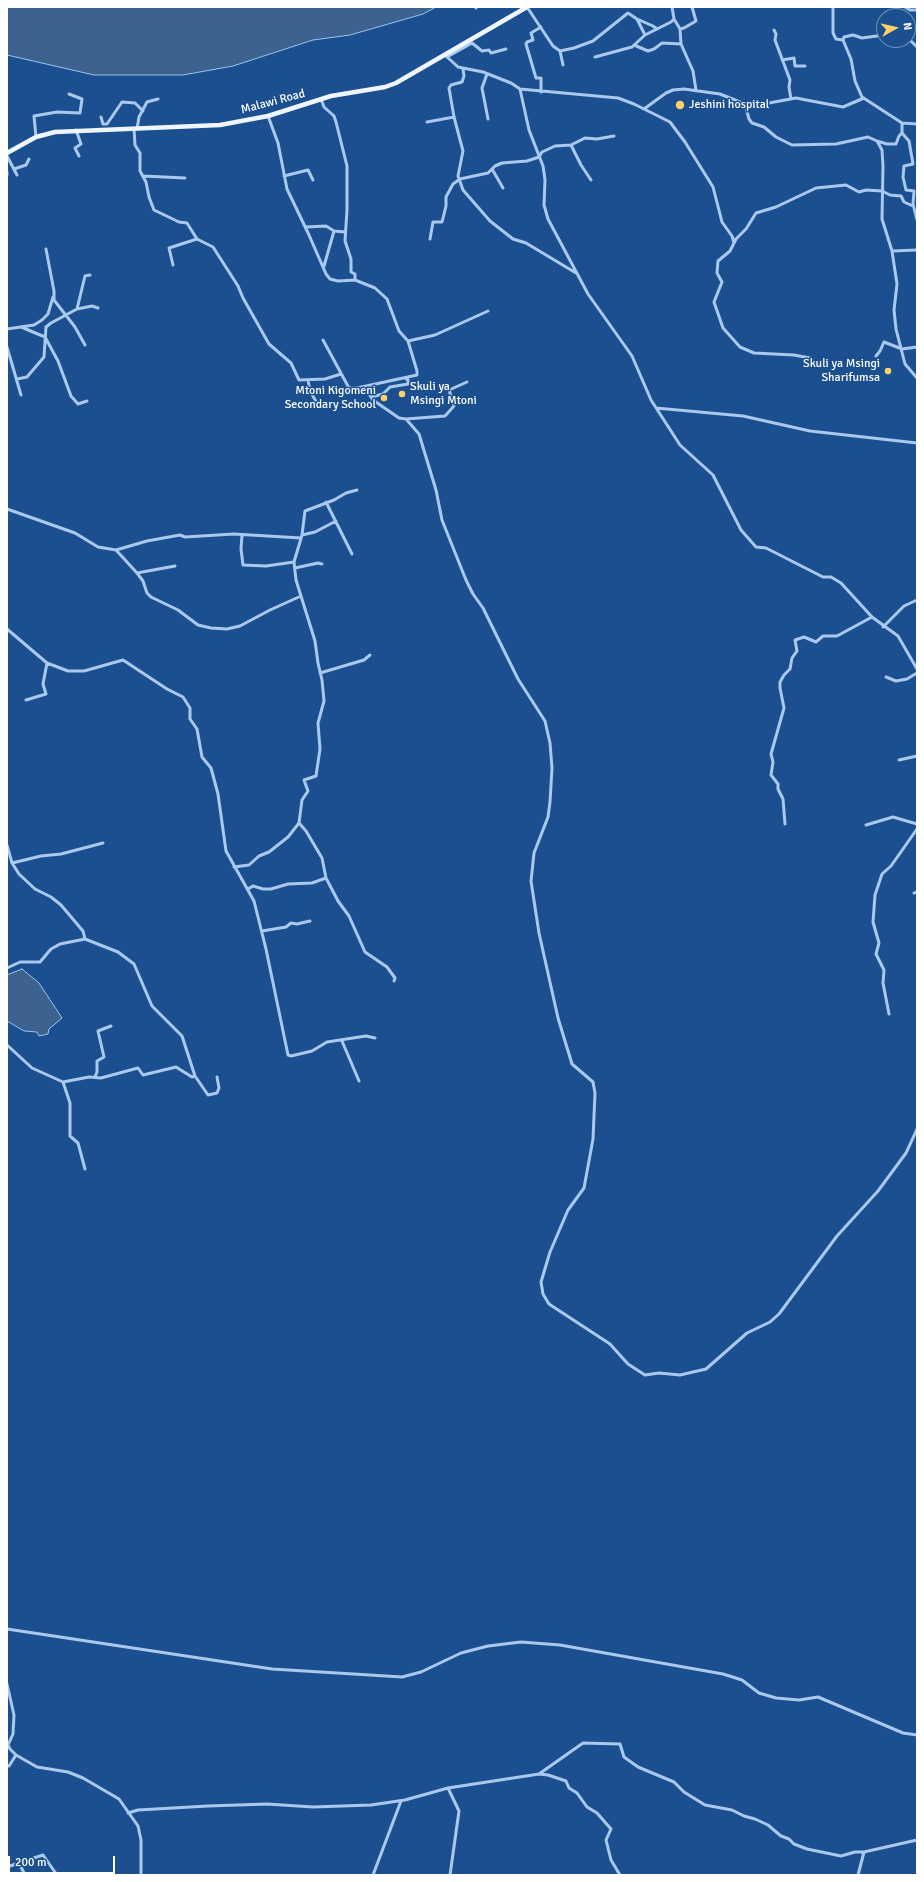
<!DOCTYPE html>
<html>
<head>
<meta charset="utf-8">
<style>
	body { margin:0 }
	#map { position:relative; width:924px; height:1882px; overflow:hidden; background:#1b4f8f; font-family:Signika,sans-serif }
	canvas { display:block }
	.frame { position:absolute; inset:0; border:8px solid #fff; pointer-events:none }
	.north { position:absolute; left:876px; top:8px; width:40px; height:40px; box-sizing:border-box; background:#1b4f8f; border:1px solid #7695bc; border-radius:50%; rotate:82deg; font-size:11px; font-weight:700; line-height:16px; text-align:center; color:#fff }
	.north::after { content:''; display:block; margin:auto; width:14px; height:18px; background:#ffd166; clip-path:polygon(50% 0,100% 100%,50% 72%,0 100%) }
	.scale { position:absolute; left:8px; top:1856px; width:107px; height:18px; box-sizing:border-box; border:2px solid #fff; border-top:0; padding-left:5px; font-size:12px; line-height:14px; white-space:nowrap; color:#fff; -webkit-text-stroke:3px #1b4f8f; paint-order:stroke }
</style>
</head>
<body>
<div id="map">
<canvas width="924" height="1882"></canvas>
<div class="frame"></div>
<div class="north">N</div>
<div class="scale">200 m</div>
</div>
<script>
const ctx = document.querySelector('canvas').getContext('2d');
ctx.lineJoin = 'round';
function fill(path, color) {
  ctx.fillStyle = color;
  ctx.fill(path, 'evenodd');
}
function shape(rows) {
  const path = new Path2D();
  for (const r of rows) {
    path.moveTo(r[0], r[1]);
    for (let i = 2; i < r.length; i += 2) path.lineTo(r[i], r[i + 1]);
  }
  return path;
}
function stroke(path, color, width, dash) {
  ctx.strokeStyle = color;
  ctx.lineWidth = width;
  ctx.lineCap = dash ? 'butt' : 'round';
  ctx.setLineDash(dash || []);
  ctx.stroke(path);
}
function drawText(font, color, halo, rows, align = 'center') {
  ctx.font = font + ' Signika,sans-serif';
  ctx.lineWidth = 3;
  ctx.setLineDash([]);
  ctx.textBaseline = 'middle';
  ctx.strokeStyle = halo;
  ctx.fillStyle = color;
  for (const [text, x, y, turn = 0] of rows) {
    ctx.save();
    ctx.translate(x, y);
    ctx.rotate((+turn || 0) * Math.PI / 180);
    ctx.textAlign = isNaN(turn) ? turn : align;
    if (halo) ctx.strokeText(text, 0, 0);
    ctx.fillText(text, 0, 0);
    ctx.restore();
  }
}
const water = shape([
	[7,7,436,7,423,14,350,35,313,40,233,66,183,75,94,75,7,55,7,7],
	[22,969,39,983,62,1018,49,1029,48,1034,39,1036,37,1032,24,1031,7,1021,7,975,22,969]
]);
fill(water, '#3c6290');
stroke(water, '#9cc4f0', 1);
stroke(shape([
	[527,7,553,46,560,51,574,48,593,41,628,13,637,19,645,35],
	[833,7,833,33,836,39,843,40,844,37,853,35,862,38,884,35],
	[905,7,910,10,917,10],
	[476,8,477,7],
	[637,19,653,26,657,29],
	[674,19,680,29,681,44,693,71,696,90],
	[541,27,531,33,533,40,527,42,526,44,536,78,541,78,541,92],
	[680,29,684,28,696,21,692,7],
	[774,30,776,34,775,40,790,80,789,87,791,99],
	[908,38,917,47],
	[843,40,851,59,855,81,862,97,902,123,917,124],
	[634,45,648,51,654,49,662,43,681,44],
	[560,51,563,65],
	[445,55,458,67,483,72,511,83,520,89,529,130,543,166,545,180,544,205,548,219,588,294,632,356,651,400,680,445,713,475,741,530,756,547,766,548,823,577,831,577,841,583,872,617,898,636,917,669],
	[447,57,472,43,482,51,489,50,491,53,506,49],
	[595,57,632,47,645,35,671,22,674,19,672,7],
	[782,60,794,58,795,66,805,66],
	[463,69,464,76,462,82,451,85,449,88,454,117,463,151,458,176,463,190,490,221,513,239,526,243,576,273],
	[487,74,482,88,488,119],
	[520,89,618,98,634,104,670,122,685,142,713,187,722,222,732,236,734,243],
	[321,99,324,107,334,116,336,122,347,166,347,210,345,241,351,259,351,272,355,274,355,280,375,288,387,299,399,331,408,341,417,371,417,375,357,388,349,388,323,340],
	[745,104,749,119,752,123,764,127,776,137,792,145,836,144,868,137,877,141,882,150,883,166,882,219,892,251,917,250],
	[644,109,666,93,673,90,684,89,720,94,745,104,769,103,796,98,843,107,864,98],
	[268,116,278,143,287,189,309,235,326,274,330,279,338,281,355,280],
	[101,117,103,124,107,124,122,102,135,103,143,111],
	[427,122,454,117],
	[902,123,902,133,909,141,913,164,904,166,903,177,906,190,914,191,913,204,917,220],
	[134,129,135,145,140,153,140,171,146,182,149,197,154,210,179,222,187,223,197,239,213,247,238,286,243,298,269,344,291,363,299,380,325,379,341,374],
	[137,129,139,117,147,102,158,99],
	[76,130,81,144,75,148,79,156],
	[36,137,34,116,57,112,80,113,82,99,69,94],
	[877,141,887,144,896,144,899,136,902,133],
	[571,145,581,165,591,180],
	[7,156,17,175],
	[14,169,26,165,29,159],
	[492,169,503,188],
	[7,172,7,175],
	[143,176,185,178],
	[284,176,308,170,313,180],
	[306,227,326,226,334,231,345,232],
	[430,239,433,222,442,222,446,206,446,197,453,184,460,179,488,173,495,166,502,163,527,161,539,157,542,152,555,146,571,145,585,138,597,139,614,136],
	[46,249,54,291,54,300,75,327,85,345],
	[892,251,897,284,894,310,896,329,905,364,917,378],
	[173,265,169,248,197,239],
	[324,266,334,231],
	[77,309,92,306,98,308],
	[21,327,45,337,58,361,71,396,78,404,87,401],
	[7,329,34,325,42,320,48,314,53,297],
	[408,341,435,335,488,311],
	[7,347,21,395],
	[876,356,880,351,884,342,902,349,917,347],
	[818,366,810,358,794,355,754,353,740,347,723,328,714,302,722,282,717,273,718,261,730,251,736,239,746,229,756,213,776,207,816,188,846,185,859,192,866,190,882,191,890,195,901,196,904,202,913,206],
	[17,379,27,377,44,357,46,327,51,323,77,309,85,276,90,275],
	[308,380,310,391,318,405],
	[364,387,373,400,399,418,406,419,419,434,436,490,442,520,466,580,473,594,483,608,518,679,545,721,550,743,552,768,550,802,548,817,534,853,531,881,539,933,558,1018,572,1064,593,1082,595,1093,593,1139,584,1188,568,1210,550,1252,541,1282,543,1294,549,1304,610,1344,628,1364,645,1375,659,1373,680,1375,706,1369,747,1333,770,1322,779,1314,837,1236,878,1191,906,1153,917,1129],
	[371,397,383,394,390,387,408,384,408,380,405,378],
	[656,408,743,416,810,431,917,443],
	[406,419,445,416,454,406,449,390,467,382],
	[326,502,352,554],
	[7,509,75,533,98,547,116,550,147,541,180,535,185,537,234,534,301,538],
	[242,535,241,549,243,565,266,566,294,562],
	[302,535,315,532,336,521],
	[116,550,137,573,143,581,147,593,151,597,178,610,198,625,211,628,227,629,240,626,270,610,301,596],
	[295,568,318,563,322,564],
	[137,573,175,566],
	[883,627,904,606,917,600],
	[7,629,47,663,68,671,84,671,123,660,167,689,183,697,190,708,190,719,197,729,202,757,211,768,218,794,226,851,254,901,266,949,288,1055,291,1056,312,1051,327,1042,366,1036,375,1038],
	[320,673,364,660,370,655],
	[886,677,896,681,907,679,917,673],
	[26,700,46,694,43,684,47,663],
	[899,760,917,756],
	[299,823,306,831,322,858,326,878,338,901,349,916,365,952,387,967,395,978,394,981],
	[785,824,783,799,778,789,778,784,771,775,773,762,771,754,784,708,780,688,780,682,784,675,790,669,792,658,797,651,795,640,804,637,816,642,823,636,837,636,872,617],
	[866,825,893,817,917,824],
	[7,845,12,863,19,874,35,889,51,897,61,905,83,931,85,939,118,952,134,964,152,1006,182,1036,195,1076,208,1095,217,1093,219,1088,217,1077],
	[12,863,41,856,61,854,103,843],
	[234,867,249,865,259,856,269,852,288,837,299,823,302,800,308,791,304,780,316,776,320,749,318,723,324,701,322,680,318,663,315,641,296,580,294,562,302,535,305,511,334,500,346,493,357,490],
	[248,889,253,886,263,889,271,889,288,884,312,883,326,878],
	[914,893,917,892],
	[262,931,286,927,291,923,297,924,310,921],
	[7,968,20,962,40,962,51,949,60,944,85,939],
	[889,1014,883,983,884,970,876,954,879,943,873,922,875,895,882,874,891,866,917,829],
	[342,1041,359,1081],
	[7,1045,32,1068,63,1082,70,1103,70,1136,78,1143,85,1169],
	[95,1077,97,1072,97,1061,104,1057,98,1031,111,1026],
	[63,1082,89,1077,101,1078,138,1068,143,1075,176,1067,192,1077,195,1076],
	[7,1629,272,1669,402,1677,421,1672,461,1653,488,1646,521,1642,560,1645,723,1674,742,1680,759,1693,776,1698,799,1700,818,1697,903,1733,917,1735],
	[7,1684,14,1715,13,1734,8,1745,10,1749,16,1755,37,1767,68,1772,83,1778,119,1799,138,1826,141,1840,141,1875],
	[7,1766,9,1766,16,1755],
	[539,1774,583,1743,620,1744,624,1757,638,1767,674,1782,684,1792,705,1805,732,1810,744,1816,755,1819,768,1825,781,1836,789,1839,794,1844,807,1849,841,1856,855,1852,864,1852,917,1840],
	[128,1813,138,1810,208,1806,267,1804,313,1807,371,1805,405,1800,448,1788],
	[7,1859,9,1866],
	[19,1863,25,1875],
	[7,1867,43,1855,57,1875],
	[373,1875,401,1801],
	[450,1875,459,1811,448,1788,539,1774,548,1775,566,1781,569,1788,577,1793,587,1807,597,1813,611,1829,606,1840,611,1860,620,1875],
	[858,1875,864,1852]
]), '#a9c9ee', 3);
stroke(shape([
	[7,153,36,137,55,132,220,125,268,116,331,96,385,87,396,83,527,7]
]), '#f0f6ff', 4.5);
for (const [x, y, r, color] of [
	[680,105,5,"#ffd166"],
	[888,371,4,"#ffd166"],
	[402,394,4,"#ffd166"],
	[384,398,4,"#ffd166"]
]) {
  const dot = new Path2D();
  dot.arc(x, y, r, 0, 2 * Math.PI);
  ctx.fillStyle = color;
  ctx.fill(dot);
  stroke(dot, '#1b4f8f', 1.5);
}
drawText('12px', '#fff', '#1b4f8f', [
	["Malawi Road",273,102,-15]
]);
drawText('12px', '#fff', '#1b4f8f', [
	["Jeshini hospital",689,105],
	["Skuli ya Msingi",880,364,"right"],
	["Sharifumsa",880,378,"right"],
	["Skuli ya",410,387],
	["Msingi Mtoni",410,401],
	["Mtoni Kigomeni",376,391,"right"],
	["Secondary School",376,405,"right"]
], 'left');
</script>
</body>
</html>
